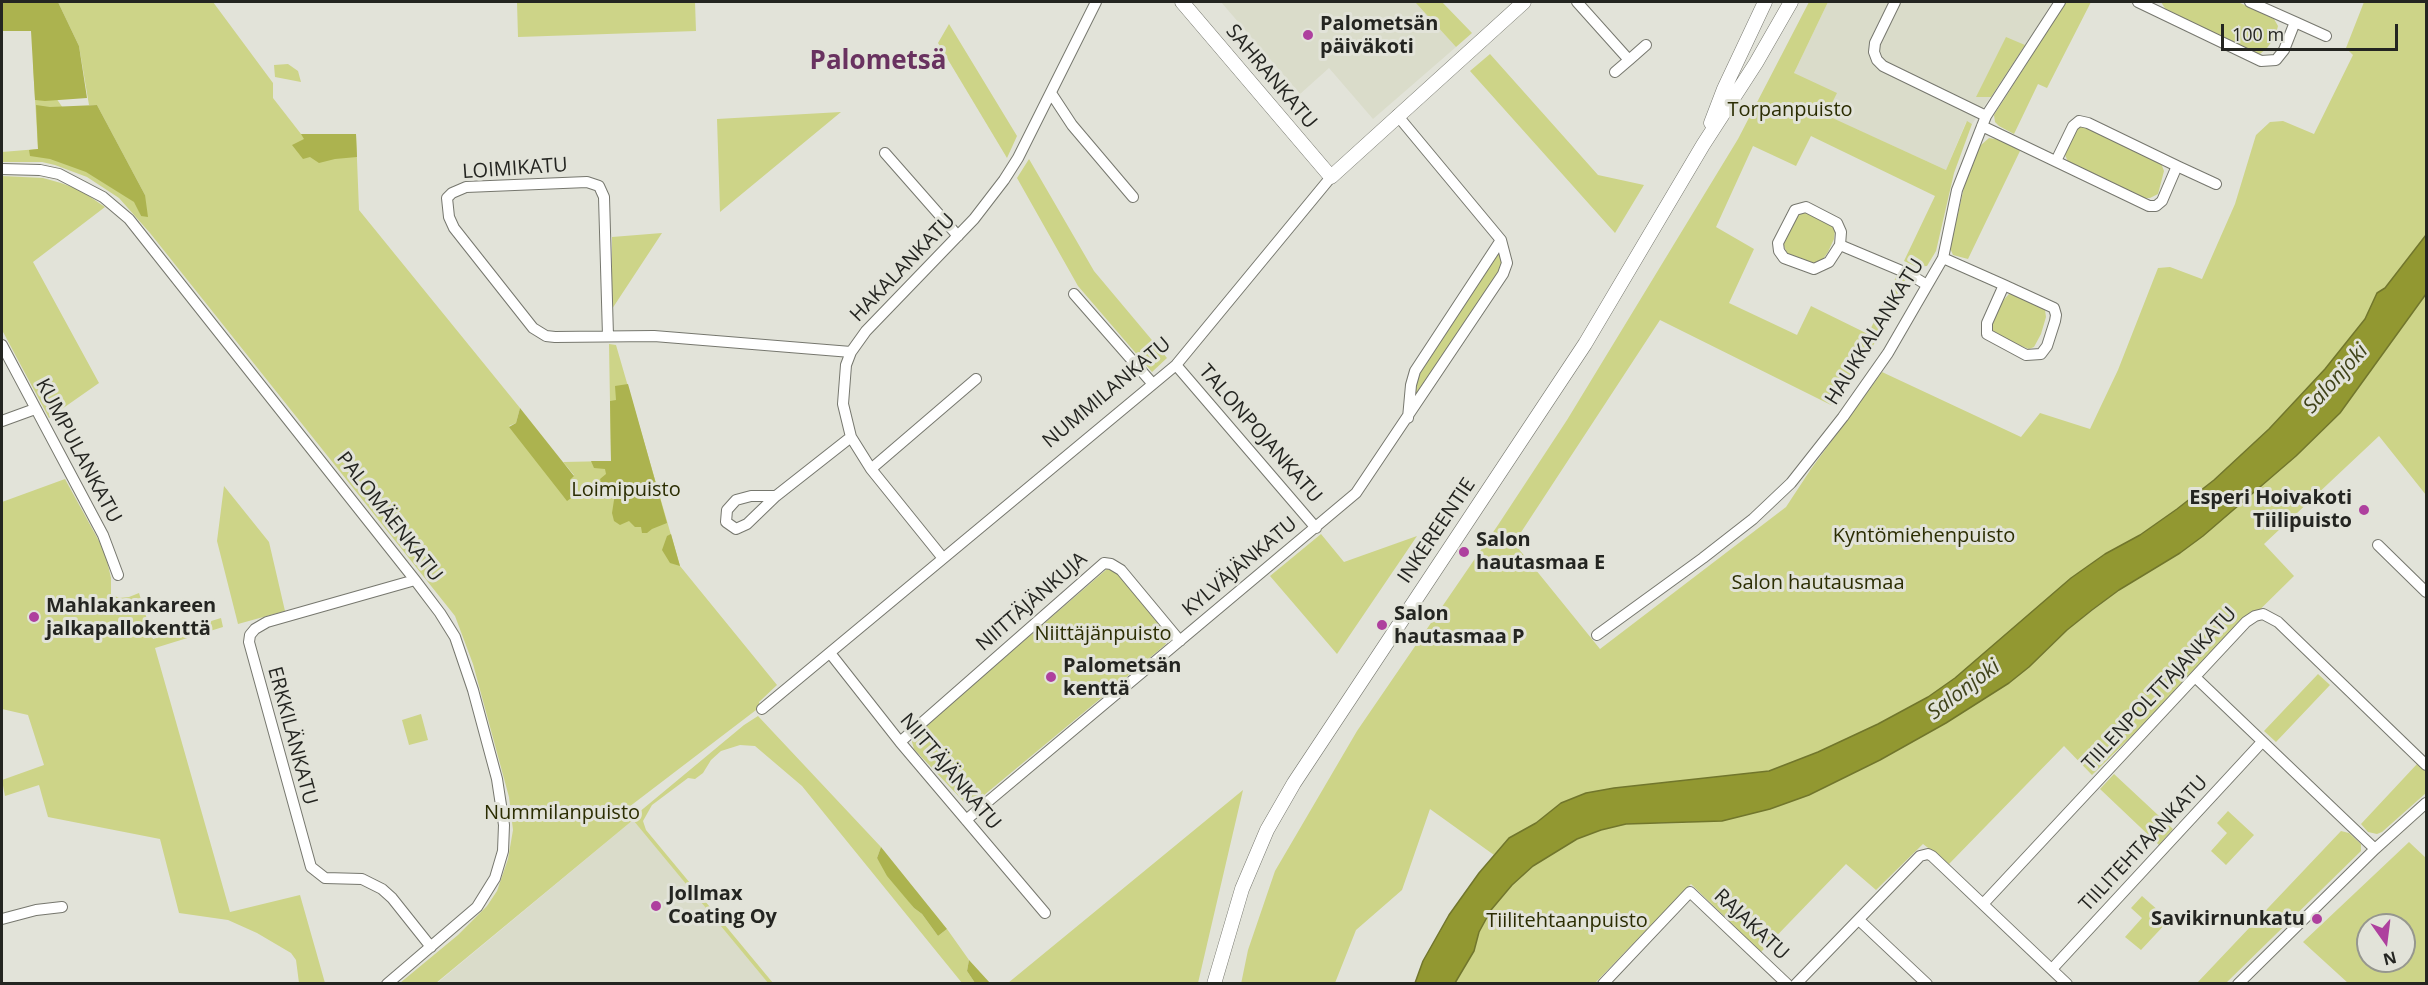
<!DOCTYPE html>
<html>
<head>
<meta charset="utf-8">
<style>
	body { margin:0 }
	#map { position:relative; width:2428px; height:985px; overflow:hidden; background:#e2e3d9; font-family:"Open Sans",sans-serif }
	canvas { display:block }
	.frame { position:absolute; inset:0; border:3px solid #242521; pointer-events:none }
	.north { position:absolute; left:2356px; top:913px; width:60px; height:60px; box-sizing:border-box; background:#e2e3d9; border:2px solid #96978f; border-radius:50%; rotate:166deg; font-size:16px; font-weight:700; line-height:24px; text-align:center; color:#242521 }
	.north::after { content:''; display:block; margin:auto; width:21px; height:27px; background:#ae409e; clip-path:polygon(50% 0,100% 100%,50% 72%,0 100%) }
	.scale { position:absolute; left:2221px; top:24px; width:177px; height:27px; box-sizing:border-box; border:3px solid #242521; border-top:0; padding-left:8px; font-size:18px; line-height:21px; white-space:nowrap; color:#242521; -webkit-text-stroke:4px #e2e3d9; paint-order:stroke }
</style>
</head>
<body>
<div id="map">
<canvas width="2428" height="985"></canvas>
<div class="frame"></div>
<div class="north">N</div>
<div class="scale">100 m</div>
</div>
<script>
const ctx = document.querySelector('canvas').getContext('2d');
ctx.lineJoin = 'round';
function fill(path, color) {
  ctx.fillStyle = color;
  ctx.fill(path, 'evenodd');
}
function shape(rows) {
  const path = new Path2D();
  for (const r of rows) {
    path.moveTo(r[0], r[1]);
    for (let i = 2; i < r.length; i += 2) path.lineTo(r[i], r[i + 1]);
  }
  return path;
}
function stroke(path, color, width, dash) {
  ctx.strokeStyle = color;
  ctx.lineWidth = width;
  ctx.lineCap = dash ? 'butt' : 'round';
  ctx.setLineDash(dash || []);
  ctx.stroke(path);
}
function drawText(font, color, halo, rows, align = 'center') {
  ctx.font = font + ' "Open Sans",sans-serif';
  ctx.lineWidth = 6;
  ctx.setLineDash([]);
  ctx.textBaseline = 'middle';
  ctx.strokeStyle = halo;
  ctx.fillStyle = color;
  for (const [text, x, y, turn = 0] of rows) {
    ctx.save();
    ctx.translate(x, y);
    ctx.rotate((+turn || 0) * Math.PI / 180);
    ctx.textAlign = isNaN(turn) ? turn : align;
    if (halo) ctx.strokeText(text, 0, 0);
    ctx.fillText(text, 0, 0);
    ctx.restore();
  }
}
fill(shape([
	[1221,2,1415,2,1456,47,1373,119,1329,68,1300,94],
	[1828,2,2052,2,2032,36,1972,124,1966,122,1946,170,1825,115,1794,73],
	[633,820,768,983,436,984]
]), '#dadcca');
fill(shape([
	[58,2,213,2,273,83,273,98,301,134,356,134,359,210,520,408,516,423,509,426,570,480,574,475,563,462,611,461,609,344,616,345,680,566,777,685,759,702,760,707,625,810,632,818,744,725,758,716,881,847,877,858,914,908,922,914,938,936,947,929,969,960,967,971,975,983,962,983,802,786,755,746,740,745,721,751,711,760,703,773,695,779,688,778,652,805,643,821,646,830,773,983,768,983,633,820,436,983,400,983,458,935,487,906,497,891,508,859,513,830,509,797,473,664,455,616,150,233,119,198,87,177,55,165,42,162,2,162,2,152,38,149,33,65,123,194,135,202,141,216,145,195,97,105,89,105,79,46],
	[517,2,695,2,696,31,518,37],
	[1415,2,1442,2,1472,33,1456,47],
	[1809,2,1828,2,1794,73,1837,93,1826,115,1946,170,1967,121,1972,124,1954,173,1936,251,1927,266,1917,267,1904,261,1935,196,1811,136,1796,166,1753,146,1716,227,1754,249,1729,303,1797,335,1811,306,1868,334,1897,275,1905,280,1881,331,1867,357,1831,405,1660,320,1514,543,1600,649,1786,507,1811,469,1882,372,2021,437,2040,413,2090,429,2118,370,2158,268,2170,267,2202,279,2235,204,2256,135,2270,122,2283,121,2314,134,2353,55,2346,48,2364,2,2426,2,2426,235,2385,288,2377,293,2365,319,2325,369,2269,429,2214,480,2177,509,2140,535,2105,554,2071,578,2012,631,1955,678,1928,697,1878,724,1818,752,1769,771,1614,788,1561,803,1536,823,1509,838,1494,855,1430,809,1402,890,1356,930,1335,983,1241,984,1248,950,1275,871,1357,731,1498,525,1567,420,1738,139],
	[2066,2,2091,2,2047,88,2038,84,2014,134,1999,126,1995,122,1994,115],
	[2161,2,2238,2,2274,19,2278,26,2275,37,2267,48,2260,54,2253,53,2166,10],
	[949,24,1017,136,1007,158,938,43],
	[2006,37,2025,45,1991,97,1976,97],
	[1490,54,1598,175,1644,185,1615,233,1470,71],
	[288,64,298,71,301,82,275,77,274,65],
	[841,112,720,212,717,119],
	[2084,126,2161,163,2164,171,2158,194,2150,198,2142,198,2069,164,2065,155,2068,146,2079,127],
	[1989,138,2001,140,2018,148,2020,151,1968,259,1953,255,1950,248,1965,183,1975,153,1981,145],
	[1029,159,1094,271,1167,358,1152,372,1078,286,1017,178],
	[2,176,43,178,61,183,80,190,105,207,33,262,99,383,49,418,2,330],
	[1804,212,1817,216,1832,225,1835,230,1834,239,1828,252,1823,259,1817,262,1813,263,1799,259,1787,253,1784,246,1784,238,1798,215],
	[662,233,612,309,612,237],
	[1501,240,1507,263,1408,418,1411,385],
	[2009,294,2022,295,2040,304,2045,310,2046,317,2041,334,2034,347,2029,349,1999,337,1993,331,1992,325,2000,304],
	[2426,294,2426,495,2379,436,2264,544,2294,576,2092,775,2064,746,1949,864,1923,844,1876,890,1846,864,1761,952,1691,884,1595,983,1455,984,1474,951,1479,932,1491,910,1512,885,1533,866,1577,839,1601,830,1626,824,1688,823,2009,683,2029,667,2067,630,2119,590,2180,553,2296,456,2340,413],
	[65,479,105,552,111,578,111,594,119,598,129,597,139,593,153,639,221,618,223,627,155,648,230,912,300,895,325,983,299,983,296,960,291,953,257,933,228,920,179,913,160,839,48,817,39,785,5,796,2,780,44,765,28,715,2,709,2,502],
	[224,486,269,542,285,611,238,624,217,541],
	[1321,534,1344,562,1417,536,1337,654,1270,576],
	[1107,569,1116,572,1166,633,1168,639,1165,645,983,796,974,801,964,802,914,749,912,742,914,736],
	[2318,674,2330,685,2276,742,2264,731],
	[421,714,428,740,409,745,402,720],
	[2417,764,2426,772,2426,793,2382,832,2377,834,2368,832,2361,824],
	[2114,774,2173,829,2159,845,2100,789],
	[1243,790,1198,983,1008,983],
	[2228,811,2254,835,2226,865,2211,851,2227,833,2217,823],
	[2341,831,2349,833,2361,844,2361,851,2226,983,2197,983],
	[2409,842,2426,858,2426,983,2348,983,2303,942],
	[2368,925,2404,925,2404,961,2368,961],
	[2142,896,2169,920,2141,950,2125,937,2142,918,2131,908]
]), '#cdd488');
fill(shape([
	[2,2,58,2,79,46,87,98,45,101,35,100,31,31,2,31],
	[36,105,50,107,97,105,145,195,148,217,141,216,134,202,86,172,50,159,30,156,29,150,38,149],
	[301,134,356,134,357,157,335,159,319,163,310,157,303,159,292,145,304,139],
	[628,384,667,523,652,529,647,533,642,533,641,527,635,527,629,521,620,525,614,521,612,513,616,487,603,489,600,479,606,474,605,469,594,468,591,461,611,461,610,401,616,400,615,386],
	[520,408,574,476,570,480,577,494,567,501,509,427,516,423],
	[671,534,680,566,670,563,662,550,667,536],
	[881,847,947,929,938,936,922,914,914,908,887,876,877,858],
	[969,960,990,983,975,983,967,971]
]), '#acb34f');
const water = shape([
	[2426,235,2426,294,2340,413,2296,456,2203,536,2180,553,2119,590,2092,610,2067,630,2029,667,2009,683,1946,723,1880,760,1809,795,1770,809,1722,821,1626,824,1601,830,1577,839,1533,866,1512,885,1491,910,1479,932,1474,951,1455,983,1415,983,1423,961,1449,915,1479,873,1509,838,1536,823,1561,803,1586,793,1614,788,1769,771,1818,752,1878,724,1928,697,1955,678,2071,578,2105,554,2140,535,2177,509,2214,480,2269,429,2325,369,2365,319,2377,293,2385,288,2426,235]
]);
fill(water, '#929831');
stroke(water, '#71762c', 1.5);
const minor = shape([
	[1577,2,1629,60,1646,45],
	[1895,2,1875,43,1874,52,1877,60,1883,66,1986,116],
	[2138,2,2261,61,2276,60,2284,50,2295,22,2250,2],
	[2295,22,2326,36],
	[1615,72,1629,60],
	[1051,93,1072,125,1133,197],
	[1982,126,2149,206,2156,206,2162,201,2177,166,2088,123,2079,121,2073,126,2056,161],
	[885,153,958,236],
	[2177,166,2216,184],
	[2,169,40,170,59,174,103,197,129,219,415,580,440,613,455,637,473,690,497,779,504,825,503,851,495,878,477,907,387,984],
	[1840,245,1829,262,1814,269,1784,258,1779,251,1778,243,1795,210,1806,207,1837,223,1841,232,1840,245,1909,274,1927,285],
	[1943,258,2004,285,2054,308,2056,315,2055,321,2047,346,2041,354,2026,355,1987,334,1987,323,2004,285],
	[1074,294,1152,383],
	[608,336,604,197,599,186,587,182,466,187,452,193,447,198,449,217,454,228,533,328,546,336,555,337,654,336,851,352],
	[2,345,103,535,118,575],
	[1176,365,1316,528],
	[1408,418,1411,385,1415,371,1501,240],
	[2,421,35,409],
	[871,469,976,379],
	[776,496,751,496,736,500,727,510,726,522,736,529,747,524,776,496,851,437],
	[2378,545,2426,592],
	[942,557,871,469,851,437,843,404,846,365,851,352,866,331,974,219,1004,180,1018,158,1096,2],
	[415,580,267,622,255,629,250,635,249,642,311,867,325,878,362,879,382,889,392,898,431,947],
	[1597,635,1703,558,1753,519,1791,483,1843,417,1888,353,1943,258,1957,190,1986,116,2060,2],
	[830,653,900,742,1045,913],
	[2195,677,2375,849],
	[762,709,1176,365,1331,177],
	[900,742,1104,563,1111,564,1121,570,1180,641],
	[966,820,1356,493,1503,274,1507,263,1501,240,1397,115],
	[1983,904,2246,622,2255,616,2263,614,2278,622,2426,765],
	[2,919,36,910,62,907],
	[1859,920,1927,984],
	[2052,969,2262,742],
	[1603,984,1690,892,1787,984],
	[1796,984,1920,856,1928,854,1932,856,2067,984],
	[2238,984,2375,849,2426,803]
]);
const tertiary = shape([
	[1182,2,1331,177,1524,2],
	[1711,123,1724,89,1765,2],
	[1214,984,1242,889,1267,830,1294,783,1585,344,1703,145,1756,63,1791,2]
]);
stroke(minor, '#76776e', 12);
stroke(tertiary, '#76776e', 15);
stroke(minor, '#fff', 10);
stroke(tertiary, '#fff', 14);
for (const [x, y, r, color] of [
	[1308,35,6,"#ae409e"],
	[2364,510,6,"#ae409e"],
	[1464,552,6,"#ae409e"],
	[34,617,6,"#ae409e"],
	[1382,625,6,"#ae409e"],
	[1051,677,6,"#ae409e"],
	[656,906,6,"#ae409e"],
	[2317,919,6,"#ae409e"]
]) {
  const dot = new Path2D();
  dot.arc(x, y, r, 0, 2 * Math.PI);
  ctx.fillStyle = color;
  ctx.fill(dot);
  stroke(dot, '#e2e3d9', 2);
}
drawText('bold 20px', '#242521', '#e2e3d9', [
	["Palometsän",1320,24],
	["päiväkoti",1320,47],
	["Esperi Hoivakoti",2352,498,"right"],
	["Tiilipuisto",2352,521,"right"],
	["Salon",1476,540],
	["hautasmaa E",1476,563],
	["Mahlakankareen",46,606],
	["jalkapallokenttä",46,629],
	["Salon",1394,614],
	["hautasmaa P",1394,637],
	["Palometsän",1063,666],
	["kenttä",1063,689],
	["Jollmax",668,894],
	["Coating Oy",668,917],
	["Savikirnunkatu",2305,919,"right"]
], 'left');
drawText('20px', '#242521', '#e2e3d9', [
	["SAHRANKATU",1271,77,50],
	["LOIMIKATU",515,169,-4],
	["HAKALANKATU",903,268,-46],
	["HAUKKALANKATU",1875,332,-58],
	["NUMMILANKATU",1107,393,-40],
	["TALONPOJANKATU",1260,434,49],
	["KUMPULANKATU",78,451,62],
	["PALOMÄENKATU",389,517,52],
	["INKEREENTIE",1437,531,-56],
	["KYLVÄJÄNKATU",1240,567,-40],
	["NIITTÄJÄNKUJA",1032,602,-41],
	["TIILENPOLTTAJANKATU",2160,689,-47],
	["ERKKILÄNKATU",292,736,75],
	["NIITTÄJÄNKATU",950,772,50],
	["TIILITEHTAANKATU",2144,844,-47],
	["RAJAKATU",1751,925,43]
]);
drawText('20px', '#2b2d02', '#e2e3d9', [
	["Torpanpuisto",1790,110],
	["Loimipuisto",626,490],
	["Kyntömiehenpuisto",1924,536],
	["Salon hautausmaa",1818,583],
	["Niittäjänpuisto",1103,634],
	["Nummilanpuisto",562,813],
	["Tiilitehtaanpuisto",1567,921]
]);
drawText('italic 21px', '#40431a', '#e2e3d9', [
	["Salonjoki",2336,379,-48],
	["Salonjoki",1964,690,-37]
]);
drawText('bold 26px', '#693260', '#e2e3d9', [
	["Palometsä",878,62]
]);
</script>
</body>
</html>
